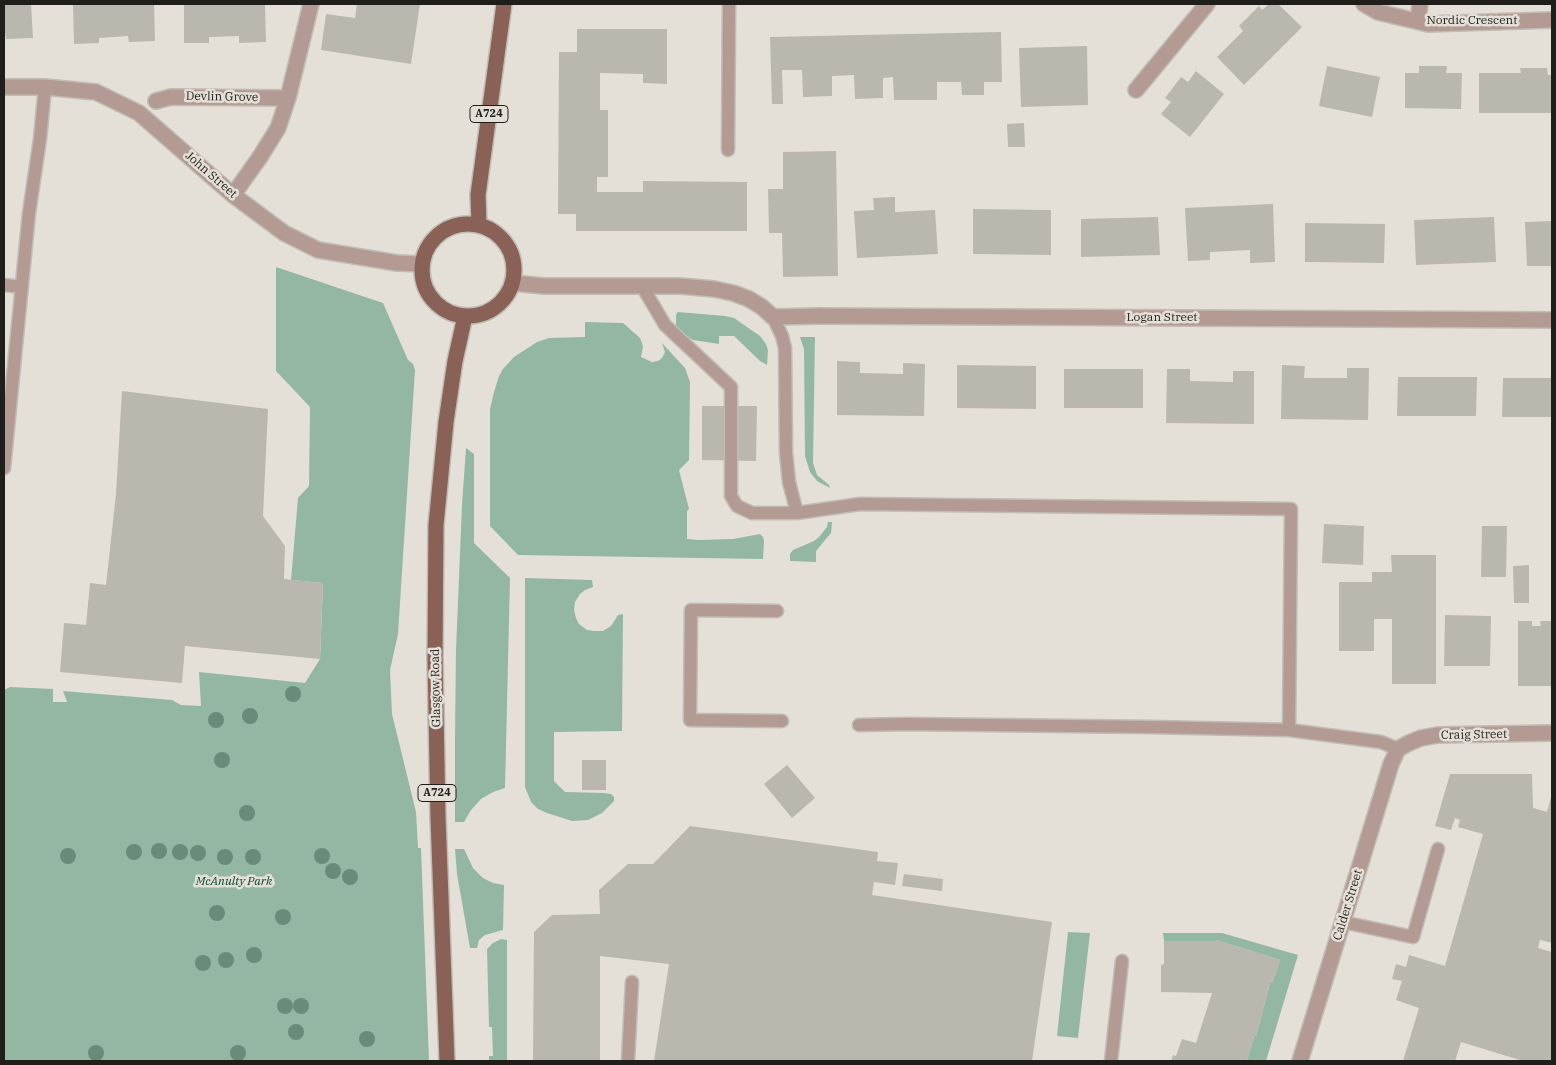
<!DOCTYPE html>
<html>
<head>
<meta charset="utf-8">
<style>
	body { margin:0 }
	#map { position:relative; width:1556px; height:1065px; overflow:hidden; background:#e4e0d7; font-family:"IBM Plex Serif",serif }
	canvas { display:block }
	.frame { position:absolute; inset:0; border:5px solid #201e1b; pointer-events:none }
</style>
</head>
<body>
<div id="map">
<canvas width="1556" height="1065"></canvas>
<div class="frame"></div>
</div>
<script>
const ctx = document.querySelector('canvas').getContext('2d');
ctx.lineJoin = 'round';
function fill(path, color) {
  ctx.fillStyle = color;
  ctx.fill(path, 'evenodd');
}
function shape(rows) {
  const path = new Path2D();
  for (const r of rows) {
    if (r.length === 3) {
      path.moveTo(r[0] + r[2], r[1]);
      path.arc(r[0], r[1], r[2], 0, 2 * Math.PI);
      continue;
    }
    path.moveTo(r[0], r[1]);
    for (let i = 2; i < r.length; i += 2) path.lineTo(r[i], r[i + 1]);
  }
  return path;
}
function stroke(path, color, width, dash) {
  ctx.strokeStyle = color;
  ctx.lineWidth = width;
  ctx.lineCap = dash ? 'butt' : 'round';
  ctx.setLineDash(dash || []);
  ctx.stroke(path);
}
function drawText(font, color, halo, rows, align = 'center') {
  ctx.font = font + ' "IBM Plex Serif",serif';
  ctx.lineWidth = 5;
  ctx.setLineDash([]);
  ctx.textBaseline = 'middle';
  ctx.strokeStyle = halo;
  ctx.fillStyle = color;
  for (const [text, x, y, turn = 0] of rows) {
    ctx.save();
    ctx.translate(x, y);
    ctx.rotate((+turn || 0) * Math.PI / 180);
    ctx.textAlign = isNaN(turn) ? turn : align;
    if (halo) ctx.strokeText(text, 0, 0);
    ctx.fillText(text, 0, 0);
    ctx.restore();
  }
}
fill(shape([
	[276,267,383,303,408,360,413,364,415,370,398,634,390,670,392,714,416,812,418,848,421,848,429,1061,4,1061,4,690,10,687,53,689,53,702,67,702,63,691,172,700,181,705,201,706,199,672,305,683,320,659,323,583,291,580,298,498,309,486,310,407,276,371],
	[678,312,725,316,734,318,760,336,766,344,768,350,767,365,760,361,734,336,719,336,719,344,693,340,684,335,676,327,676,314],
	[585,322,623,323,640,338,643,346,641,357,652,362,658,361,662,358,665,352,662,343,685,368,690,382,689,460,679,470,689,509,687,511,687,539,699,540,733,539,760,534,763,537,764,541,763,559,518,555,490,526,490,409,494,392,499,376,503,369,514,357,537,342,549,338,585,337],
	[800,337,815,337,813,463,817,475,829,485,830,488,817,481,810,472,805,456,804,349],
	[466,448,474,454,474,543,510,578,505,788,493,792,481,799,471,810,464,822,455,822,455,736,456,650,462,505],
	[828,522,832,522,831,533,816,551,816,562,790,561,790,554,793,550,814,541,819,537,827,527],
	[525,578,592,580,593,587,585,590,580,594,575,602,574,610,576,618,579,624,587,630,594,631,603,631,611,626,618,615,623,614,622,731,554,732,554,781,565,792,604,793,611,794,614,797,614,801,602,813,588,820,572,821,547,813,538,809,531,802,525,787],
	[455,849,464,849,473,868,483,878,493,883,504,885,503,930,485,935,479,940,477,948,470,948,457,874],
	[1068,932,1090,933,1078,1038,1057,1036],
	[1163,933,1222,933,1298,955,1266,1061,1247,1061,1254,1036,1256,1036,1270,983,1272,983,1280,960,1216,940,1216,941,1164,941],
	[501,939,507,940,507,1061,489,1061,489,1056,493,1056,492,1027,489,1027,487,949,493,943]
]), '#94b7a3');
fill(shape([
	[4,4,31,4,33,38,6,39,5,32,4,32],
	[73,4,154,4,155,41,129,42,128,36,99,38,99,43,74,44],
	[184,4,265,4,266,42,239,43,239,36,209,37,209,43,184,43],
	[357,4,420,4,411,64,321,50,326,14,355,18],
	[1269,4,1278,4,1302,27,1244,85,1217,57,1243,31,1239,26,1259,6,1262,10],
	[577,29,667,29,667,84,643,83,643,74,600,73,600,110,608,110,608,177,597,177,597,192,643,192,643,181,747,182,747,231,576,231,576,214,558,214,559,52,577,52],
	[1001,32,1002,82,984,82,984,95,962,95,961,82,937,82,937,100,894,100,893,77,883,78,883,98,855,99,854,75,832,76,832,96,803,97,802,70,782,70,783,104,772,104,770,37],
	[1087,46,1088,105,1021,107,1019,48],
	[1327,66,1380,77,1372,117,1319,106],
	[1419,66,1447,66,1446,73,1462,73,1461,109,1405,108,1405,73,1419,73],
	[1520,68,1547,68,1548,75,1552,75,1552,113,1479,113,1479,73,1521,73],
	[1196,71,1224,94,1190,137,1161,114,1171,102,1165,98,1181,77,1188,82],
	[1024,123,1025,147,1008,147,1007,124],
	[836,151,838,276,783,277,782,233,769,233,768,189,783,189,783,152],
	[895,197,895,212,935,210,938,254,857,258,854,211,874,210,873,198],
	[1273,204,1275,262,1250,263,1250,250,1210,252,1210,260,1188,261,1185,208],
	[973,209,1051,210,1051,255,973,254],
	[1158,217,1160,255,1081,257,1081,219],
	[1494,217,1496,262,1416,265,1414,220],
	[1552,221,1552,266,1527,266,1525,222],
	[1305,223,1385,224,1384,263,1305,262],
	[837,361,860,362,860,373,903,374,903,363,925,364,924,416,837,415],
	[957,365,1036,366,1036,409,957,408],
	[1282,365,1305,366,1304,378,1347,378,1347,368,1369,368,1368,420,1281,419],
	[1064,369,1143,369,1143,408,1064,408],
	[1167,369,1190,369,1190,381,1233,382,1233,371,1254,371,1254,424,1166,423],
	[1398,377,1477,377,1476,416,1397,416],
	[1503,378,1552,378,1552,417,1502,417],
	[122,391,268,409,263,516,285,546,284,579,323,583,320,659,185,646,182,683,60,672,64,623,86,625,90,583,106,585,116,494],
	[702,406,757,406,756,461,702,460],
	[1324,524,1364,526,1363,565,1322,563],
	[1482,526,1507,526,1506,577,1481,577],
	[1391,555,1436,555,1436,684,1392,684,1392,619,1374,619,1374,651,1339,651,1339,582,1372,582,1372,572,1392,572],
	[1529,565,1529,603,1514,603,1513,566],
	[1445,615,1491,616,1490,666,1444,666],
	[1518,621,1532,621,1532,626,1541,626,1540,621,1552,621,1552,686,1518,686],
	[582,760,606,760,606,790,582,790],
	[787,765,815,798,792,818,764,784],
	[1450,774,1532,774,1533,808,1547,812,1552,793,1552,943,1540,940,1538,948,1552,952,1552,1061,1523,1061,1461,1042,1455,1061,1403,1061,1419,1008,1396,1000,1402,981,1392,979,1396,964,1406,967,1409,955,1445,966,1483,834,1458,827,1460,820,1455,818,1451,830,1435,826],
	[690,826,878,852,877,861,898,863,895,885,874,882,872,895,1052,922,1032,1061,654,1061,669,964,600,956,600,1061,533,1061,534,932,552,915,600,914,599,890,628,864,653,864],
	[904,874,943,879,942,891,902,886],
	[1216,940,1280,960,1272,983,1270,983,1256,1036,1254,1036,1247,1061,1171,1061,1173,1055,1176,1056,1182,1039,1196,1043,1212,993,1161,992,1161,965,1164,964,1164,941,1216,941]
]), '#bab7ae');
const service = shape([
	[728,150,729,4],
	[4,285,22,287],
	[642,286,665,325,731,387,731,496,737,506,752,513,797,513,860,504,1291,509,1289,730],
	[773,317,782,336,785,348,786,453,789,482,797,513],
	[4,468,29,213,40,139,45,87],
	[777,611,691,610,690,720,782,721],
	[859,725,906,724,1151,727,1289,730,1381,742,1398,749],
	[1343,922,1413,937,1438,849],
	[628,1061,632,982],
	[1111,1061,1122,961]
]);
const pedestrian = shape([
	[773,317,819,316]
]);
const minor = shape([
	[1364,4,1378,12,1428,24,1552,20],
	[1418,21,1420,4],
	[4,87,45,87,96,92,139,113,233,195,284,233,318,250,397,263,422,264],
	[1136,90,1207,4],
	[156,101,171,97,288,98],
	[233,195,260,157,278,128,288,98,311,4],
	[513,283,544,286,680,286,714,289,733,293,749,299,762,307,773,317],
	[819,316,1552,320],
	[1300,1061,1391,764,1398,749,1409,743,1421,738,1438,735,1552,733]
]);
const primary = shape([
	[468,270,46],
	[479,225,478,195,504,4],
	[447,1061,438,817,435,658,436,525,446,422,455,361,465,316]
]);
stroke(service, '#c1bdb5', 15);
stroke(pedestrian, '#c1bdb5', 18);
stroke(minor, '#c1bdb5', 18);
stroke(primary, '#c1bdb5', 18);
stroke(service, '#b39b94', 12);
stroke(pedestrian, '#b39b94', 15);
stroke(minor, '#b39b94', 15);
stroke(primary, '#896156', 15);
ctx.fillStyle = '#698b79';
for (const [x, y] of [
	[293,694],
	[250,716],
	[216,720],
	[222,760],
	[247,813],
	[159,851],
	[134,852],
	[180,852],
	[198,853],
	[68,856],
	[322,856],
	[225,857],
	[253,857],
	[333,871],
	[350,877],
	[217,913],
	[283,917],
	[254,955],
	[226,960],
	[203,963],
	[285,1006],
	[301,1006],
	[296,1032],
	[367,1039],
	[96,1053],
	[238,1053]
]) {
  ctx.beginPath();
  ctx.arc(x, y, 8, 0, 2 * Math.PI);
  ctx.fill();
}
for (const [x, y, w] of [
	[489,114,38],
	[437,793,38]
]) {
  const box = new Path2D();
  box.roundRect(x - w / 2, y - 8.5, w, 17, 4);
  ctx.fillStyle = '#e4e0d7';
  ctx.fill(box);
  stroke(box, '#201e1b', 1);
}
drawText('bold 11px', '#201e1b', null, [
	["A724",489,114],
	["A724",437,793]
]);
drawText('12px', '#201e1b', '#e4e0d7', [
	["Nordic Crescent",1472,21],
	["Devlin Grove",222,97,1],
	["John Street",211,175,41],
	["Logan Street",1162,318],
	["Glasgow Road",436,688,-91],
	["Craig Street",1474,735,-1],
	["Calder Street",1348,905,-73]
]);
drawText('italic 12px', '#05462c', '#e4e0d7', [
	["McAnulty Park",234,882]
]);
</script>
</body>
</html>
